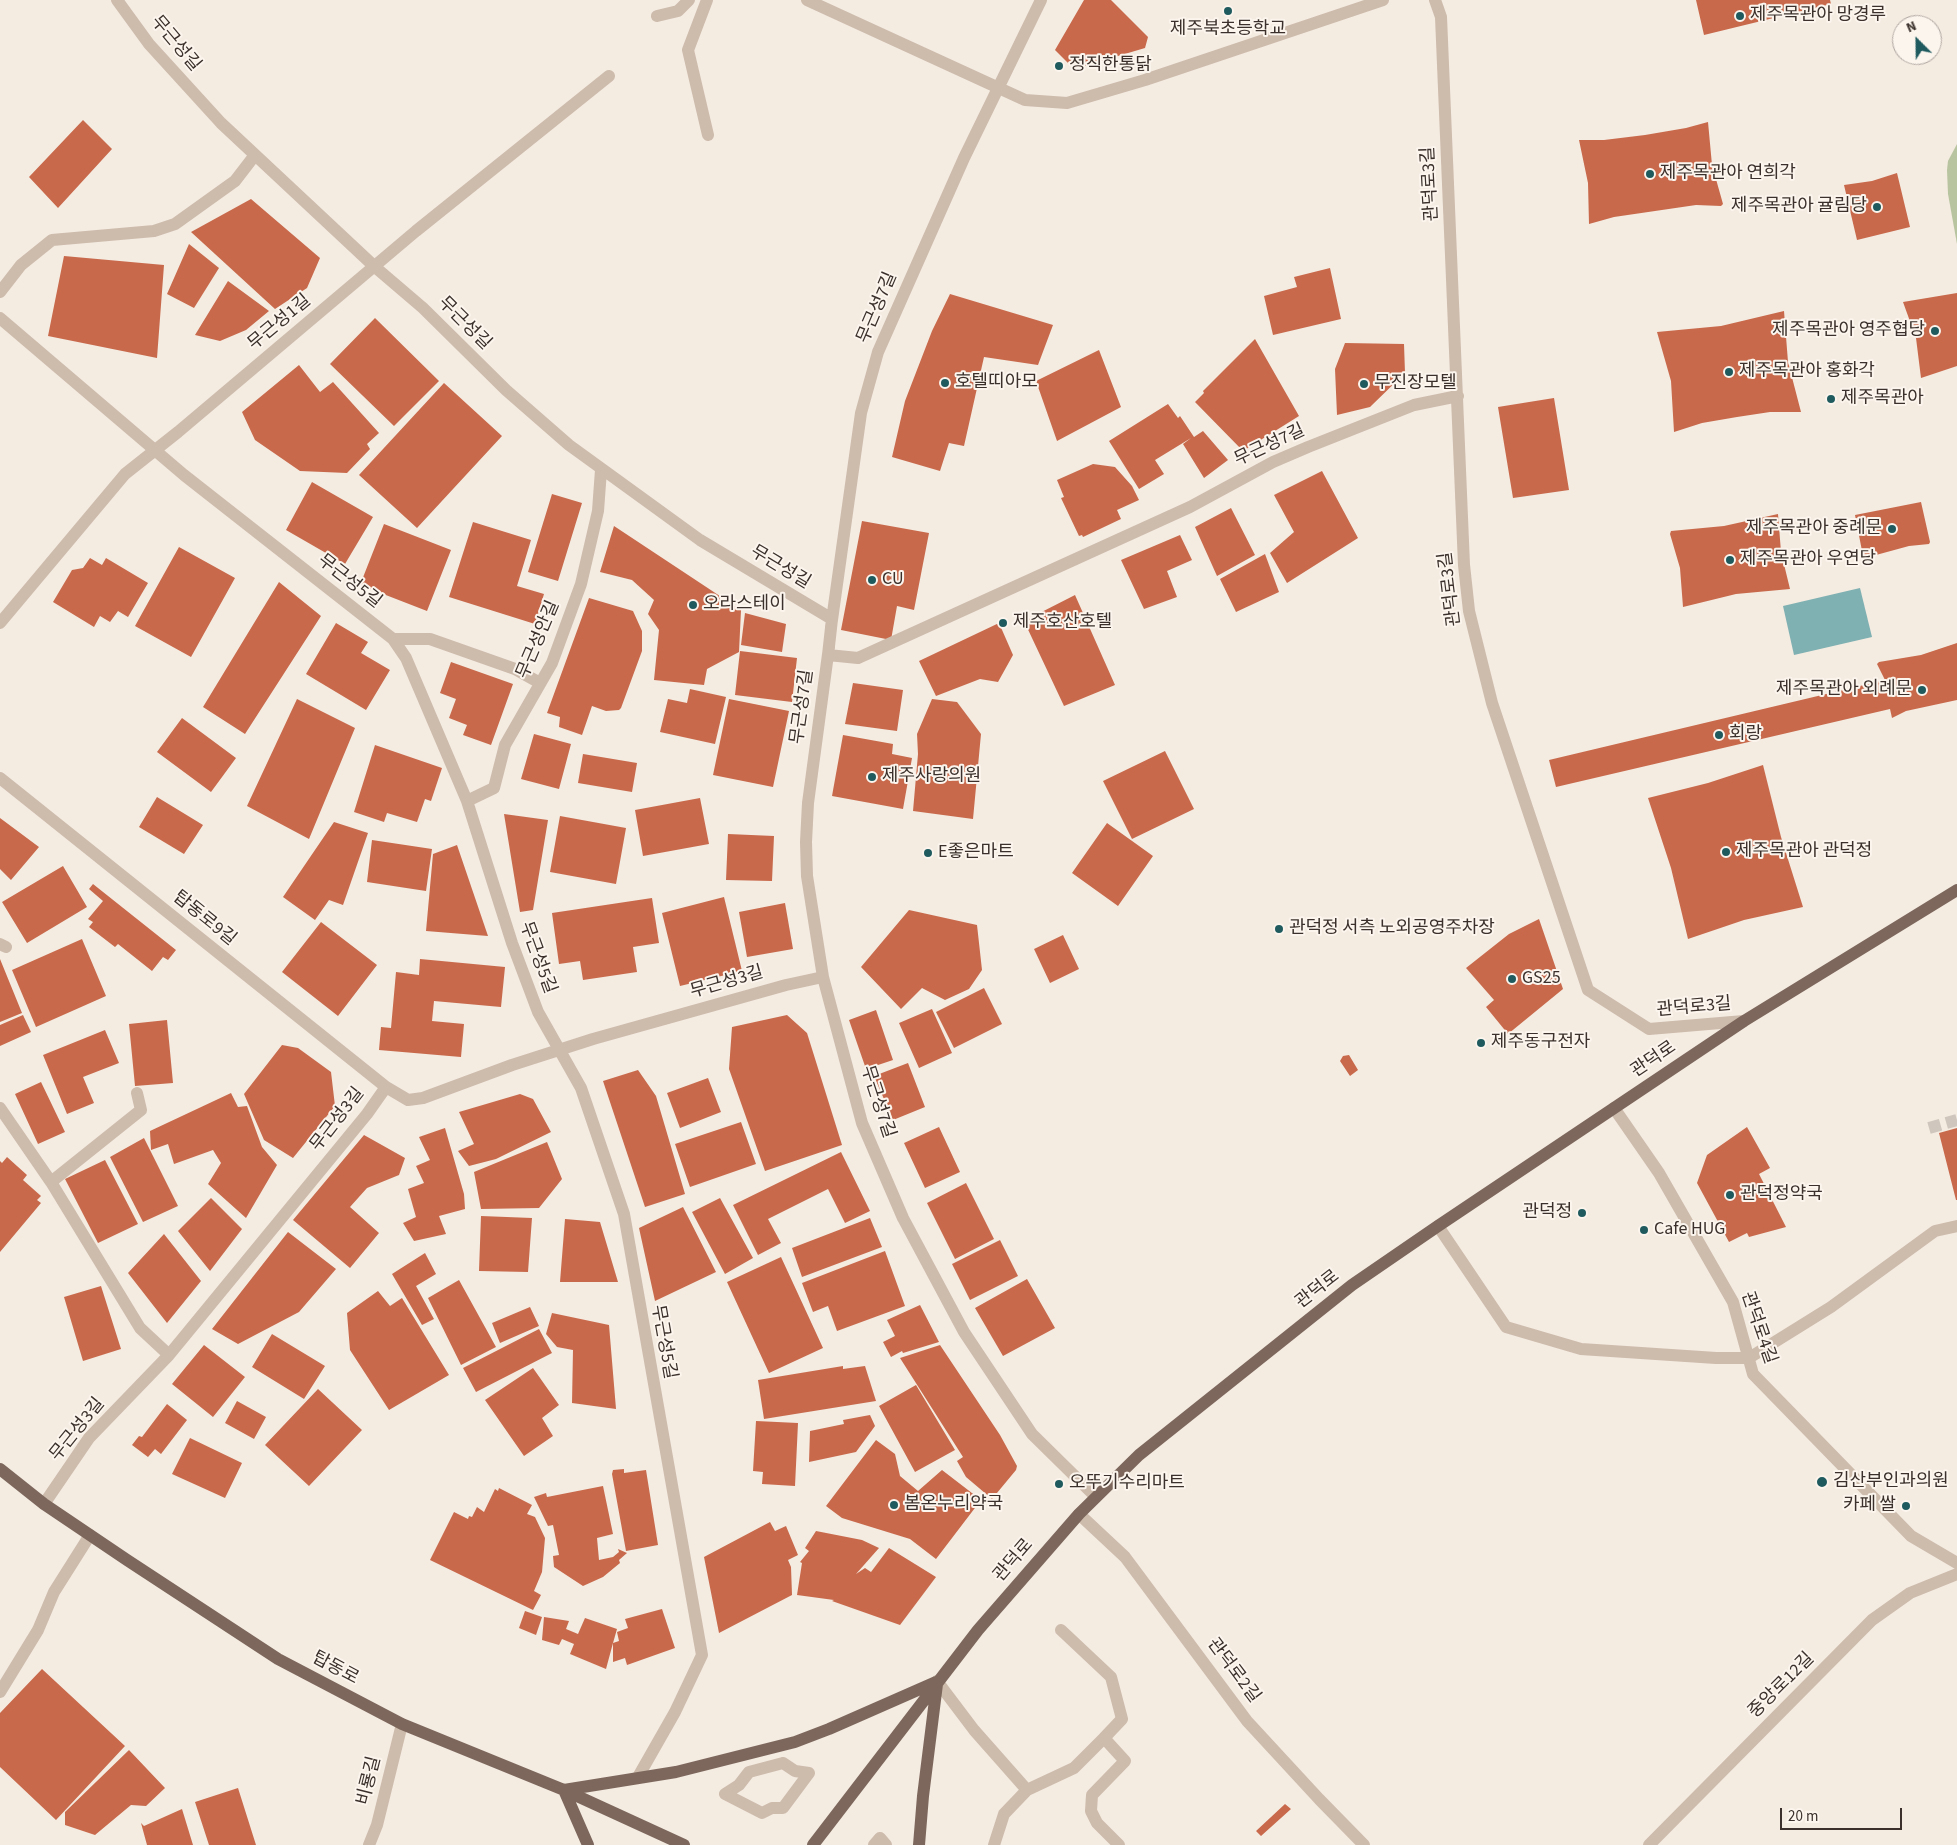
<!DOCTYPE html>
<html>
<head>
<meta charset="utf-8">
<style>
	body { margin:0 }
	#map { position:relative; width:1957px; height:1845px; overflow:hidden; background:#f4ebe1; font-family:"Source Sans 3",sans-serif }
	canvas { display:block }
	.north { position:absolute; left:1892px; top:15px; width:50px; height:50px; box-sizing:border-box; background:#fbf5ee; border:1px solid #aea6a0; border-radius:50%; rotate:337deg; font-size:14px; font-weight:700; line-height:20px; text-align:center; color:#3b302b }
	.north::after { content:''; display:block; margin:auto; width:18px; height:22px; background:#1f5a5e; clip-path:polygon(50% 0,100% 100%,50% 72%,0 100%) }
	.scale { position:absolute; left:1780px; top:1808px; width:122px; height:22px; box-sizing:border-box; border:2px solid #3b302b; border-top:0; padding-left:6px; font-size:15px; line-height:18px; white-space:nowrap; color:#3b302b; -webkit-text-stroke:4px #fbf5ee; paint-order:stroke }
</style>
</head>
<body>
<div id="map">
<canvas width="1957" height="1845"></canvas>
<div class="north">N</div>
<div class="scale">20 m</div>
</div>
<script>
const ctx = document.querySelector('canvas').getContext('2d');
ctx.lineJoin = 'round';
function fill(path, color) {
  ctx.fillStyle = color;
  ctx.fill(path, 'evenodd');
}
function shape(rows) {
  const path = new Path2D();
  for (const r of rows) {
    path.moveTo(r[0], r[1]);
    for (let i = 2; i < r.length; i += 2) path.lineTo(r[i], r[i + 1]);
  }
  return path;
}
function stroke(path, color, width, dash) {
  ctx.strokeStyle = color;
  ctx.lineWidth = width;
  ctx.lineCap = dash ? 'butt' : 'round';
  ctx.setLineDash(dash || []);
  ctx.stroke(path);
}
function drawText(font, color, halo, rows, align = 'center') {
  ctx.font = font + ' "Source Sans 3","Noto Sans KR",sans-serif';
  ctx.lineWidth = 4;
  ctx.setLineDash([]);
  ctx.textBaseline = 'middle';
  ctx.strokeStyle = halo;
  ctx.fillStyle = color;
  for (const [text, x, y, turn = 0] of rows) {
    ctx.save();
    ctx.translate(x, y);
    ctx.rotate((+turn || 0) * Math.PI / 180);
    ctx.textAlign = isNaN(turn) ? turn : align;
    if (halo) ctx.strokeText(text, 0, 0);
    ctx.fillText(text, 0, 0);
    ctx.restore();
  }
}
fill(shape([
	[1957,144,1957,244,1948,194,1947,170,1948,161]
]), '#b8c4a0');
fill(shape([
	[1860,588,1872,637,1794,655,1783,606]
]), '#7fb0b2');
fill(shape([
	[1084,0,1111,0,1148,37,1145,48,1074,69,1055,50],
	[1696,0,1830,0,1831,4,1704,35],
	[83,120,112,149,58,208,29,177],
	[1708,122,1712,165,1723,204,1721,206,1696,205,1614,217,1589,224,1588,183,1579,140,1604,140,1645,135,1686,128],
	[1897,173,1910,227,1857,240,1844,185,1872,181],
	[251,199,320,258,307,288,275,309,191,232],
	[189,244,219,268,194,308,167,294],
	[64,256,164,265,157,358,48,336],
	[1330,268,1341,319,1273,335,1264,296,1297,287,1294,277],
	[228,281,269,311,246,330,220,341,195,335],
	[1957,293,1957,366,1921,378,1916,338,1903,302],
	[950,294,1053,325,1038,365,984,357,964,446,949,443,940,471,892,457,905,401,932,331],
	[1784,311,1788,362,1801,412,1770,412,1737,417,1702,423,1674,432,1671,381,1657,332,1721,326],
	[375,318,439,381,394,426,330,364],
	[1255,339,1299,416,1243,451,1195,402,1204,393,1203,391],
	[1345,343,1404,344,1405,373,1370,407,1337,415,1335,369],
	[1099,350,1121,407,1057,441,1036,381],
	[299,365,320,392,333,382,379,433,367,444,370,449,347,473,300,471,255,440,242,412],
	[444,383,502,436,417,528,359,475],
	[1554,398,1569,490,1513,498,1498,407],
	[1168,404,1178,418,1180,416,1194,437,1203,431,1228,460,1204,478,1183,444,1191,438,1155,460,1164,474,1139,489,1109,441],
	[1093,464,1115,467,1132,486,1139,500,1117,510,1121,519,1083,537,1082,535,1079,536,1061,498,1064,497,1057,480],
	[1322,471,1358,538,1287,583,1270,553,1294,532,1274,495],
	[312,482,373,517,345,564,286,530],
	[552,494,582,503,558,581,528,572],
	[1921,502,1930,542,1929,544,1909,546,1865,558,1863,556,1855,515],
	[1231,508,1255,555,1217,576,1195,527],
	[1778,514,1781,552,1790,589,1736,594,1683,607,1680,568,1670,534,1671,531,1724,526],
	[862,521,929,533,914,610,897,606,891,640,841,630],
	[473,522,531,540,517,586,544,594,535,624,449,597],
	[384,524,451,550,427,611,360,585],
	[614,526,741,610,739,652,707,669,704,685,654,680,659,630,648,614,654,600,632,580,600,572],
	[1180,535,1192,560,1167,571,1177,597,1144,609,1121,560],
	[179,547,235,578,191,657,135,626],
	[1265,554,1279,592,1236,612,1220,579],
	[90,558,102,565,106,558,148,583,128,617,118,611,110,622,100,616,94,627,53,602,72,570,83,568],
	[279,582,321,616,245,734,203,707],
	[1075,595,1115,685,1064,706,1024,621],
	[589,598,633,611,642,631,642,651,621,708,619,710,606,711,592,706,582,735,559,727,560,717,547,713],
	[745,613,786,624,782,652,741,645],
	[336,623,368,642,361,653,390,670,366,710,306,674],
	[999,623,1013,655,998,682,980,679,936,696,919,661],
	[1957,643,1957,700,1906,711,1892,718,1890,709,1556,787,1549,760,1885,680,1877,664,1879,662,1921,655],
	[740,651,797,658,792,702,735,695],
	[451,662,513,684,491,745,463,735,467,725,449,718,456,699,440,693],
	[853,683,903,690,897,731,845,724],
	[690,689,726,697,715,744,660,732,668,699,687,703],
	[297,699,355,728,309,839,247,806],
	[729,699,789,711,773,787,713,775],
	[932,699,957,702,981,734,973,819,913,811,918,754,917,734],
	[182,718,236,758,211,792,157,752],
	[534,734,571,744,559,789,521,779],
	[843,735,893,744,892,754,912,758,903,809,832,796],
	[375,745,442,768,431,801,425,799,417,822,387,813,384,822,354,812],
	[1165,751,1194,809,1132,839,1103,781],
	[583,754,637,763,632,792,578,783],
	[1763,765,1781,837,1803,907,1744,920,1688,939,1671,868,1648,798,1708,783],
	[157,797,203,825,184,854,139,827],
	[700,798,709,844,643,856,635,810],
	[504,814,548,820,533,910,520,912],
	[560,816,626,828,616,884,550,872],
	[0,818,39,847,11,880,0,869],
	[334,822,368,833,343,905,329,900,315,920,283,897],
	[1107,823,1153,856,1118,906,1072,873],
	[728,834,774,836,772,881,726,880],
	[372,840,432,849,426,891,367,882],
	[457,845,488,936,426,931,433,854],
	[63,866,87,907,27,943,2,902],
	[93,884,176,950,168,960,163,957,152,971,118,944,115,947,89,927,93,922,88,919,103,901,89,889],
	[724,897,742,971,680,986,662,913],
	[652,898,659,943,633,947,637,972,583,980,580,961,559,964,552,913],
	[785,903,793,949,747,957,739,912],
	[909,910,977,925,982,970,969,989,945,1000,922,988,901,1009,861,967],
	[1539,919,1563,989,1508,1034,1486,1007,1494,1000,1466,968,1509,934],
	[321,922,377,965,338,1016,282,972],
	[1063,935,1079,969,1050,983,1034,949],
	[82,939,106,996,36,1027,12,970],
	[0,959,22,1013,0,1022],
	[420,959,505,967,501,1007,434,1001,432,1021,464,1024,461,1057,379,1050,381,1027,391,1028,396,972,419,975],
	[984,988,1002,1024,954,1048,936,1012],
	[932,1009,952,1053,919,1068,899,1023],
	[876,1010,893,1060,866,1069,849,1020],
	[23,1015,31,1032,0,1046,0,1025],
	[787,1015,807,1033,842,1145,765,1171,729,1069,732,1027],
	[167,1020,173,1083,135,1086,129,1024],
	[105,1030,119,1063,83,1077,94,1103,67,1114,43,1055],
	[282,1045,298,1048,331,1072,335,1106,293,1158,264,1140,244,1094],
	[1349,1055,1358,1070,1350,1076,1340,1061,1343,1056],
	[908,1063,925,1107,893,1120,874,1076],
	[638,1070,656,1096,685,1194,645,1207,603,1081],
	[708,1078,721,1112,680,1128,667,1093],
	[41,1082,65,1132,38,1144,15,1094],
	[231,1093,238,1107,247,1106,262,1147,277,1165,246,1218,208,1184,221,1163,213,1150,174,1164,168,1144,151,1150,150,1131],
	[520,1094,533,1099,551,1132,496,1159,469,1166,458,1151,474,1144,459,1112],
	[741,1122,756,1164,690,1187,675,1144],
	[939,1127,960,1172,925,1188,904,1143],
	[1747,1127,1770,1168,1759,1174,1786,1227,1749,1237,1747,1233,1729,1242,1697,1183,1707,1155],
	[445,1128,464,1194,465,1209,439,1216,446,1234,414,1241,403,1223,416,1217,408,1189,424,1183,416,1166,430,1160,419,1137],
	[1957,1128,1957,1200,1956,1200,1939,1133],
	[364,1135,405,1158,399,1175,367,1188,350,1207,379,1233,350,1268,293,1220],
	[144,1138,178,1206,143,1222,110,1157],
	[547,1142,562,1179,539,1208,481,1209,474,1172],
	[841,1152,870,1211,845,1223,828,1189,768,1219,781,1243,758,1255,733,1205],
	[7,1157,27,1175,23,1180,41,1196,37,1200,41,1203,0,1252,0,1161,2,1163],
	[105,1160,138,1224,98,1243,65,1179],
	[966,1183,994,1239,955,1259,927,1203],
	[211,1198,242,1229,210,1271,178,1231],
	[720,1198,753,1258,725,1274,692,1212],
	[683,1207,716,1272,655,1301,639,1228],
	[481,1216,532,1218,528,1272,479,1271],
	[870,1218,882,1247,802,1277,792,1248],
	[565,1219,600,1222,618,1282,560,1282],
	[288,1232,336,1269,299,1312,238,1344,212,1329],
	[164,1234,201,1281,167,1323,128,1273],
	[1000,1240,1018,1276,970,1300,952,1264],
	[885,1251,905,1306,837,1331,828,1306,813,1312,802,1283],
	[425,1253,436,1274,416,1286,434,1319,422,1325,392,1274],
	[781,1257,823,1348,769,1373,727,1282],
	[1027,1279,1055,1328,1003,1356,975,1308],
	[459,1280,496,1347,461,1365,428,1298],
	[101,1286,121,1349,83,1361,64,1297],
	[378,1291,390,1306,402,1298,449,1375,389,1410,350,1350,347,1313],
	[920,1305,939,1342,903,1353,902,1351,891,1357,883,1342,895,1336,887,1320],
	[530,1307,539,1326,500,1343,492,1323],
	[552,1313,609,1325,616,1409,572,1403,573,1350,557,1347,546,1334],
	[539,1329,552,1353,476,1392,463,1368],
	[272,1334,325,1366,304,1399,252,1367],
	[204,1345,245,1377,213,1417,172,1384],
	[940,1345,1000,1435,1017,1466,1016,1470,992,1499,966,1477,957,1461,963,1457,900,1358],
	[843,1366,843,1369,865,1366,876,1401,764,1419,758,1380],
	[533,1368,559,1405,542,1418,553,1436,524,1456,485,1400],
	[916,1385,955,1450,915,1472,879,1406],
	[318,1389,362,1430,309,1486,265,1445],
	[237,1401,266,1417,254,1439,225,1423],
	[167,1404,187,1420,161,1454,155,1449,148,1457,132,1445,139,1436,142,1437],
	[870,1415,875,1426,856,1452,809,1462,810,1431,844,1424,843,1420],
	[756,1421,798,1423,795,1486,762,1484,763,1472,753,1471],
	[190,1438,242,1463,225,1498,172,1474],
	[876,1440,895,1454,900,1476,918,1491,942,1470,981,1500,936,1559,910,1539,842,1518,826,1506],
	[624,1469,624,1473,646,1470,658,1545,626,1551,612,1474,613,1470],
	[603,1486,613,1534,597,1538,599,1560,613,1557,619,1552,618,1549,627,1553,619,1560,620,1563,603,1577,583,1586,554,1567,553,1556,559,1555,553,1525,548,1526,534,1497,546,1493,547,1497],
	[499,1488,532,1505,527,1514,535,1517,545,1538,542,1572,534,1591,541,1595,533,1610,430,1560,454,1512,468,1519,469,1516,472,1517,477,1507,484,1512,495,1489,498,1491],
	[770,1522,775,1531,786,1526,798,1555,788,1560,791,1567,792,1595,719,1633,704,1557],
	[816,1531,862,1540,879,1548,856,1574,865,1568,871,1572,889,1548,936,1577,900,1625,832,1601,834,1600,797,1595,802,1563,800,1562,809,1551,805,1548],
	[662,1609,675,1648,627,1665,625,1658,613,1662,613,1643,606,1669,570,1654,574,1644,562,1639,559,1645,542,1640,544,1617,569,1621,566,1629,578,1634,585,1618,617,1629,613,1643,619,1641,617,1632,628,1628,625,1619],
	[525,1611,542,1617,536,1635,519,1628],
	[42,1669,125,1746,56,1820,0,1767,0,1713],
	[129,1750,165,1788,146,1806,131,1805,95,1835,65,1825,65,1812],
	[238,1788,256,1845,209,1845,195,1802],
	[1285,1804,1291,1809,1261,1836,1256,1831],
	[182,1809,193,1845,147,1845,141,1823,144,1826]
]), '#c8694b');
stroke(shape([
	[1929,1128,1957,1120]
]), '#cfc6bd', 12, [12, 6]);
stroke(shape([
	[117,0,149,44,221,123,375,267,423,308,506,390,569,445,700,540,832,619,828,655,858,658,1190,507,1273,462,1308,447,1414,405,1458,396],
	[707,0,688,50,708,135],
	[807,0,1025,100,1067,103,1145,80,1383,0],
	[1435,0,1441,17,1464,565,1469,611,1492,703,1588,990,1649,1029,1744,1021],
	[657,16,678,11,689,0],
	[0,292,21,265,52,240,154,231,175,224,235,181,255,155],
	[0,318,184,475,393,639,406,658,467,801,512,943,538,1012,581,1088,624,1214,702,1655,675,1712,638,1777],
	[0,623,125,474,178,432,416,231,609,76],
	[831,627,861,413,878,352,964,158,1041,0],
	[393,639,430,639,515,669,540,683],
	[829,647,808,803,806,842,807,876,823,977,862,1123,903,1218,964,1332,1032,1434,1096,1497],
	[0,778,386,1087],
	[467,801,494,788,505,745,552,663,581,584,598,511,601,470],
	[0,944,6,947],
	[0,1108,51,1182,140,1328,169,1355],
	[1614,1108,1659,1173,1733,1302,1753,1374,1911,1536,1957,1563],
	[51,1182,141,1110,137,1093],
	[1438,1226,1506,1327,1581,1349,1716,1358,1749,1358,1831,1307,1935,1231,1957,1226],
	[44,1504,89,1438,169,1355,367,1114,386,1087,408,1100,423,1098,512,1065,593,1039,786,985,823,977],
	[1079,1514,1125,1557,1247,1721,1319,1799,1364,1845],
	[1061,1630,1111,1677,1122,1719,1104,1738,1125,1761,1092,1795,1091,1811,1097,1823,1119,1845],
	[937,1681,974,1730,1027,1790],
	[0,1692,38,1630,54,1592,90,1535],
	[783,1763,795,1771,809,1773,783,1808,772,1808,762,1813,725,1794,739,1785,749,1772,783,1763],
	[369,1845,377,1825,402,1724],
	[874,1845,880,1838,886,1845],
	[994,1845,1004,1814,1027,1790,1074,1768,1104,1738],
	[1649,1845,1872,1620,1910,1593,1957,1574]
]), '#cdbbac', 12);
stroke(shape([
	[0,1469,44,1504,127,1560,278,1659,402,1724,564,1790,684,1845],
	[564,1790,676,1772,795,1742,829,1729,936,1682],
	[564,1790,588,1845],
	[813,1845,978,1630,1079,1514,1139,1455,1352,1285,1438,1226,1744,1021,1957,890],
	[919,1845,923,1796,937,1684]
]), '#7d675c', 12);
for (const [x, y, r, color] of [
	[1228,11,5,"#1f5a5e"],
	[1740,16,5,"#1f5a5e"],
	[1059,66,5,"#1f5a5e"],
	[1650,174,5,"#1f5a5e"],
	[1877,207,5,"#1f5a5e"],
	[1935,331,5,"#1f5a5e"],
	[1729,372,5,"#1f5a5e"],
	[945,383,5,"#1f5a5e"],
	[1364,384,5,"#1f5a5e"],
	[1831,399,5,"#1f5a5e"],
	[1892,529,5,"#1f5a5e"],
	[1730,560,5,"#1f5a5e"],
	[872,580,5,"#1f5a5e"],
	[693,605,5,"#1f5a5e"],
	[1003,623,5,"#1f5a5e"],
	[1922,690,5,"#1f5a5e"],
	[1719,735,5,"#1f5a5e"],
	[872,777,5,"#1f5a5e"],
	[1726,852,5,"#1f5a5e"],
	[928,853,5,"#1f5a5e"],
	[1279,929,5,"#1f5a5e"],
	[1512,979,5,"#1f5a5e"],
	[1481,1043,5,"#1f5a5e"],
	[1730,1195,5,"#1f5a5e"],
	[1582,1213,5,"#1f5a5e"],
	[1644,1230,5,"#1f5a5e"],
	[1822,1482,6,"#1f5a5e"],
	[1059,1484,5,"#1f5a5e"],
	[894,1505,5,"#1f5a5e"],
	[1906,1506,5,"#1f5a5e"]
]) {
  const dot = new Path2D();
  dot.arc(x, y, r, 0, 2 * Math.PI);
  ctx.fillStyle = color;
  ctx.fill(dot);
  stroke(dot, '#fbf5ee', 2);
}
drawText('18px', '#3b302b', '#fbf5ee', [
	["제주목관아 망경루",1750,16],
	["제주북초등학교",1228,30,"center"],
	["정직한통닭",1069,66],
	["제주목관아 연희각",1660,174],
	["제주목관아 귤림당",1867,207,"right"],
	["제주목관아 영주협당",1925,331,"right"],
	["제주목관아 홍화각",1739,372],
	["호텔띠아모",955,383],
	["무진장모텔",1374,384],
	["제주목관아",1841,399],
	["제주목관아 중례문",1882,529,"right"],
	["제주목관아 우연당",1740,560],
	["CU",882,580],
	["오라스테이",703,605],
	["제주호산호텔",1013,623],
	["제주목관아 외례문",1912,690,"right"],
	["회랑",1729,735],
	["제주사랑의원",882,777],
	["제주목관아 관덕정",1736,852],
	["E좋은마트",938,853],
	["관덕정 서측 노외공영주차장",1289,929],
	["GS25",1522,979],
	["제주동구전자",1491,1043],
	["관덕정약국",1740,1195],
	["관덕정",1572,1213,"right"],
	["Cafe HUG",1654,1230],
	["김산부인과의원",1833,1482],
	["오뚜기수리마트",1069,1484],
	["봄온누리약국",904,1505],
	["카페 쌀",1896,1506,"right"]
], 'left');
drawText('18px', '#3b302b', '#fbf5ee', [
	["무근성길",175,44,50],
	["관덕로3길",1431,184,-93],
	["무근성7길",878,308,-67],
	["무근성1길",280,323,-40],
	["무근성길",464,324,45],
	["무근성7길",1270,446,-25],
	["무근성길",780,568,31],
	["무근성5길",349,582,38],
	["관덕로3길",1451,589,-97],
	["무근성안길",539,640,-67],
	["무근성7길",803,707,-82],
	["탑동로9길",204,919,39],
	["무근성5길",537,958,70],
	["무근성3길",727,983,-16],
	["관덕로3길",1694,1008,-5],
	["관덕로",1654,1060,-34],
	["무근성7길",877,1102,72],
	["무근성3길",338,1120,-52],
	["관덕로",1318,1290,-38],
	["관덕로4길",1758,1328,71],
	["무근성5길",663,1342,80],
	["무근성3길",78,1430,-51],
	["관덕로",1014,1561,-49],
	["탑동로",335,1669,28],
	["관덕로2길",1233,1671,53],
	["중앙로12길",1782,1686,-45],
	["비룡길",370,1781,-76]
]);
</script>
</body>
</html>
